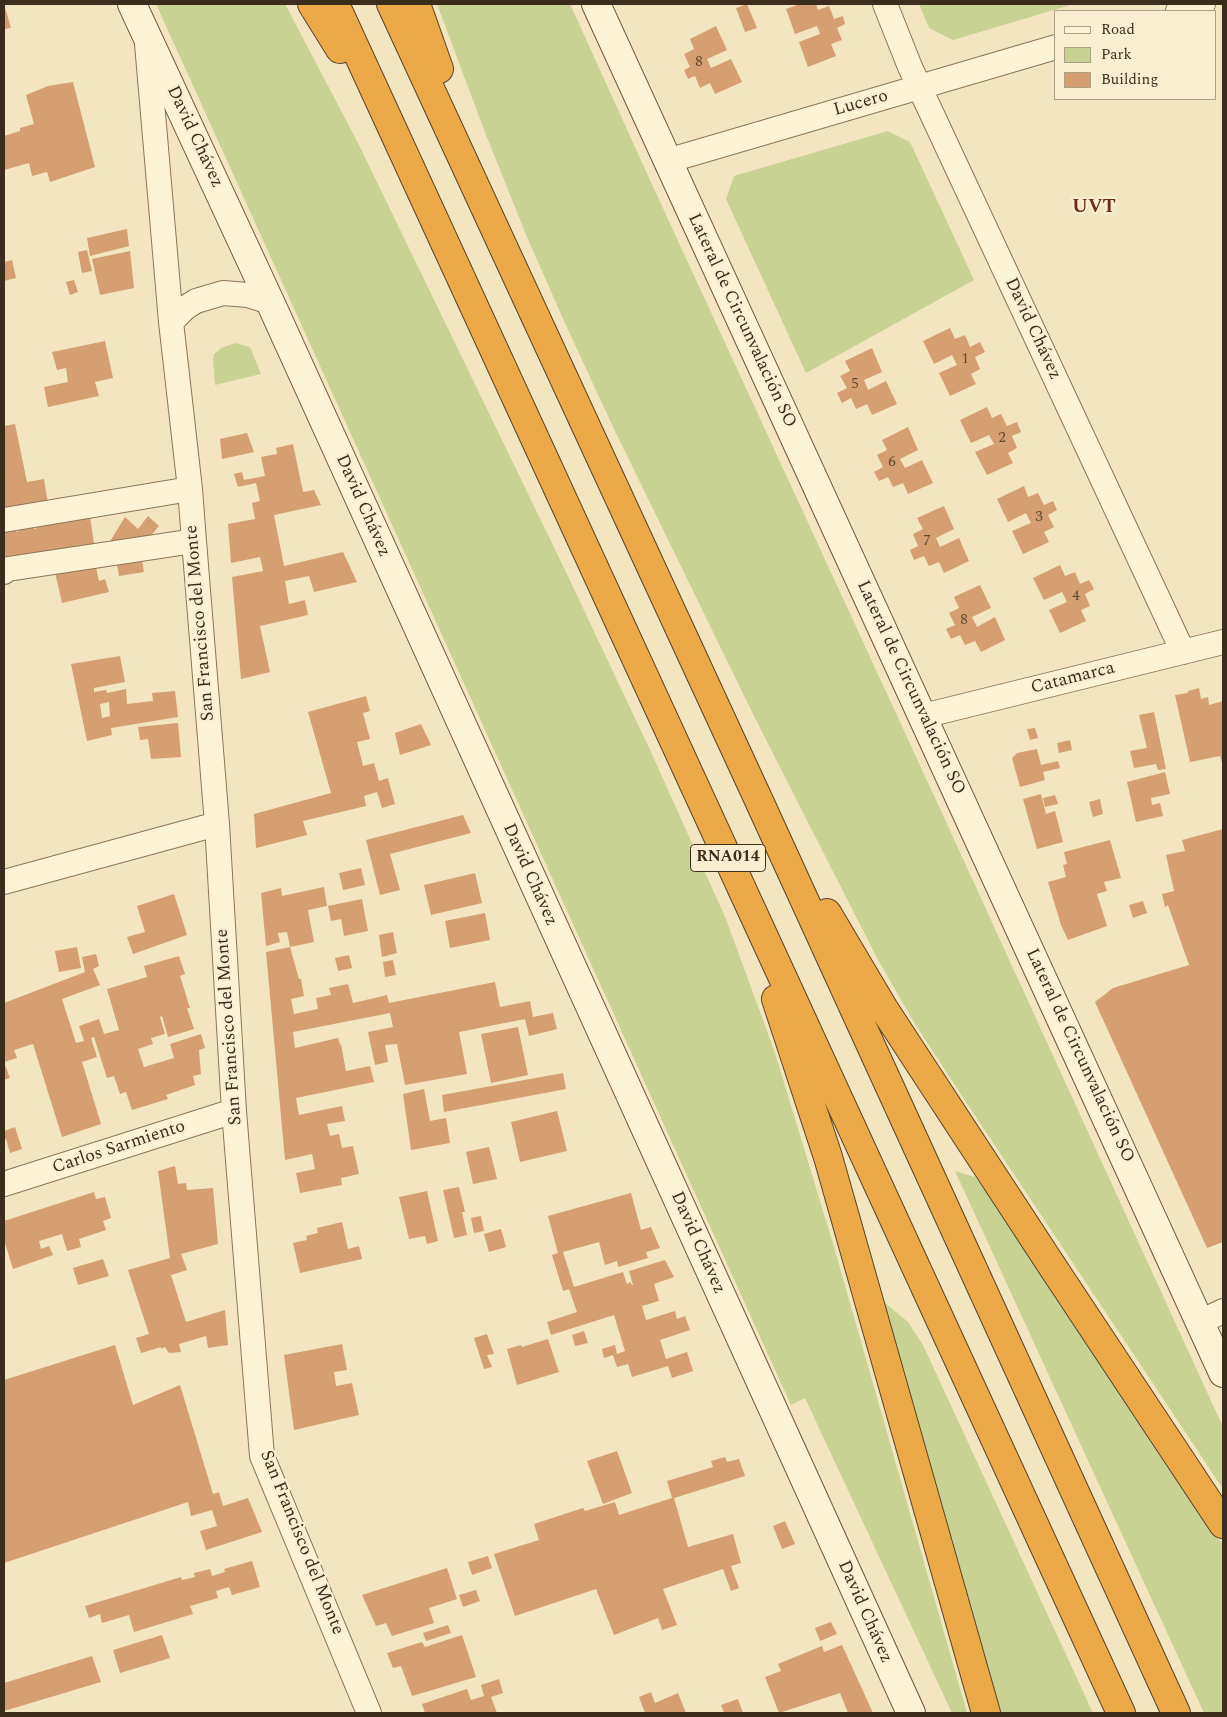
<!DOCTYPE html>
<html>
<head>
<meta charset="utf-8">
<style>
	body { margin:0 }
	#map { position:relative; width:1227px; height:1717px; overflow:hidden; background:#f3e5c0; font-family:Spectral,serif }
	canvas { display:block }
	.frame { position:absolute; inset:0; border:5px solid #3c2c1c; pointer-events:none }
	.legend { position:absolute; left:1054px; top:10px; width:162px; height:90px; box-sizing:border-box; background:#f9efd0; border:1px solid #ada188; margin:0; padding:6px 9px; list-style:none; font-size:15px; color:#3c2c1c }
	.legend li { display:flex; align-items:center; gap:10px; height:25px }
	.legend b { width:25px; border:1px solid #ada188 }
</style>
</head>
<body>
<div id="map">
<canvas width="1227" height="1717"></canvas>
<div class="frame"></div>
<ul class="legend">
<li><b style="height:6px;background:#fcf2d4"></b>Road</li>
<li><b style="height:14px;background:#c8d292"></b>Park</li>
<li><b style="height:14px;background:#d59f71"></b>Building</li>
</ul>
</div>
<script>
const ctx = document.querySelector('canvas').getContext('2d');
ctx.lineJoin = 'round';
function fill(path, color) {
  ctx.fillStyle = color;
  ctx.fill(path, 'evenodd');
}
function shape(rows) {
  const path = new Path2D();
  for (const r of rows) {
    path.moveTo(r[0], r[1]);
    for (let i = 2; i < r.length; i += 2) path.lineTo(r[i], r[i + 1]);
  }
  return path;
}
function stroke(path, color, width, dash) {
  ctx.strokeStyle = color;
  ctx.lineWidth = width;
  ctx.lineCap = dash ? 'butt' : 'round';
  ctx.setLineDash(dash || []);
  ctx.stroke(path);
}
function drawText(font, color, halo, rows, align = 'center') {
  ctx.font = font + ' Spectral,serif';
  ctx.lineWidth = 4.5;
  ctx.setLineDash([]);
  ctx.textBaseline = 'middle';
  ctx.strokeStyle = halo;
  ctx.fillStyle = color;
  for (const [text, x, y, turn = 0] of rows) {
    ctx.save();
    ctx.translate(x, y);
    ctx.rotate((+turn || 0) * Math.PI / 180);
    ctx.textAlign = isNaN(turn) ? turn : align;
    if (halo) ctx.strokeText(text, 0, 0);
    ctx.fillText(text, 0, 0);
    ctx.restore();
  }
}
fill(shape([
	[156,4,285,4,358,143,564,568,651,752,726,919,775,1053,834,1247,967,1713,952,1713,805,1398,791,1405],
	[437,4,570,4,655,191,942,813,1223,1427,1223,1489,960,1093,915,1024,877,958,755,718,614,429,564,321,527,237,486,135],
	[919,4,1074,4,953,40,929,28],
	[888,131,910,142,974,280,806,373,726,199,734,176],
	[235,343,250,347,261,374,215,385,213,359,214,354,221,348],
	[955,1171,975,1177,1002,1212,1223,1545,1223,1713,1204,1713],
	[884,1302,908,1322,923,1345,1093,1713,997,1713,882,1303]
]), '#c8d292');
fill(shape([
	[4,4,11,28,4,29],
	[747,4,757,28,745,32,736,8],
	[800,4,816,4,818,10,829,6,834,19,843,16,845,24,837,28,842,40,831,44,836,56,808,67,799,42,820,34,817,26,795,34,786,9],
	[716,26,727,50,707,59,711,68,731,59,742,82,715,94,710,83,700,88,695,76,688,79,684,70,690,67,684,54,694,49,690,39],
	[73,82,95,167,50,182,47,172,32,176,29,163,4,170,4,136,20,131,20,128,34,124,26,95,48,86],
	[127,229,129,246,90,256,87,238],
	[87,250,92,271,82,273,78,252],
	[130,251,134,288,100,295,92,259],
	[12,260,16,278,4,281,4,262],
	[74,280,78,292,70,295,66,282],
	[950,328,955,339,965,335,970,347,980,342,985,352,975,357,980,369,971,374,976,384,950,396,939,373,957,365,952,355,934,364,923,341],
	[105,341,113,378,95,382,99,396,48,407,44,387,68,382,66,368,57,370,52,352],
	[872,348,882,372,864,380,868,390,886,381,897,404,872,415,867,404,856,409,851,398,842,403,837,393,847,388,840,376,850,371,845,361],
	[987,407,992,418,1001,414,1007,426,1017,422,1021,432,1012,436,1017,448,1008,453,1013,463,987,475,975,452,994,444,989,435,971,443,960,420],
	[15,424,27,482,44,479,48,504,4,512,4,426],
	[908,427,918,450,900,459,905,468,922,460,933,483,908,494,903,483,893,487,888,477,879,481,874,472,883,467,877,455,887,450,882,440],
	[247,433,254,452,222,459,220,439],
	[293,444,303,492,314,490,321,505,274,515,284,566,343,552,357,582,314,592,309,576,285,581,289,604,305,600,308,615,260,626,270,672,241,679,232,577,263,571,260,557,231,563,228,524,255,519,252,503,260,501,256,483,238,487,234,474,242,472,244,480,265,476,261,457,277,454,276,448],
	[1024,486,1028,497,1038,493,1044,505,1053,501,1057,510,1048,515,1054,527,1044,532,1049,542,1023,554,1012,531,1031,523,1026,513,1008,522,997,499],
	[43,506,90,517,95,550,86,548,86,545,80,546,81,549,4,562,4,532,6,527,18,532,21,524,36,529],
	[944,506,954,529,936,538,940,547,959,538,969,561,944,573,939,562,929,566,924,556,914,560,910,550,918,546,913,534,923,529,917,518],
	[148,516,159,526,149,538,109,543,125,517,138,529],
	[141,555,144,572,119,576,116,559],
	[95,563,99,581,105,579,109,592,62,603,55,572],
	[1060,565,1065,576,1075,572,1080,584,1089,580,1094,589,1085,594,1090,606,1081,610,1086,621,1060,633,1049,610,1067,602,1062,592,1044,600,1033,578],
	[980,585,991,608,972,617,977,627,995,617,1005,640,981,652,975,641,965,645,960,635,951,639,946,629,955,625,949,613,959,608,954,597],
	[120,656,125,682,94,688,94,692,106,690,107,693,126,689,127,704,153,701,152,693,175,691,178,717,111,728,112,735,87,741,71,664],
	[109,702,110,716,102,718,100,704],
	[1199,688,1201,699,1208,697,1209,705,1223,701,1223,766,1220,756,1190,762,1175,695,1188,693,1188,691],
	[366,696,370,711,363,713,370,739,357,742,363,766,374,763,379,781,388,778,395,804,382,808,377,792,364,796,366,806,303,821,307,835,256,848,254,814,331,793,308,712],
	[1154,712,1166,769,1158,770,1156,764,1134,768,1130,751,1147,748,1139,715],
	[178,723,181,757,151,759,148,739,140,740,138,727],
	[421,724,431,745,400,755,395,733],
	[1035,728,1038,738,1030,740,1027,729],
	[1070,740,1072,750,1059,753,1057,743],
	[1037,749,1041,765,1058,761,1060,768,1043,772,1045,780,1020,787,1012,758,1017,753],
	[1165,772,1170,794,1151,798,1152,805,1160,803,1163,816,1136,822,1127,782],
	[1041,794,1046,814,1055,811,1063,842,1037,849,1023,799],
	[1055,795,1058,804,1045,807,1043,798],
	[1100,799,1103,814,1093,817,1089,802],
	[463,815,471,833,390,854,400,890,380,895,366,840],
	[1223,829,1223,1242,1207,1248,1095,1002,1113,988,1189,965,1168,905,1165,907,1162,894,1174,891,1166,855,1185,851,1182,840],
	[1110,840,1121,878,1104,882,1107,891,1097,894,1107,926,1068,940,1061,925,1048,882,1066,877,1063,865,1067,864,1064,852],
	[361,868,365,885,343,890,339,873],
	[475,873,482,903,431,915,424,885],
	[324,887,327,906,308,910,314,942,290,947,287,932,278,933,280,942,266,946,261,893,281,888,282,896],
	[174,894,187,935,133,954,127,937,145,932,137,906],
	[362,899,368,931,344,936,341,919,331,921,328,906],
	[1143,901,1147,913,1133,918,1129,905],
	[485,913,490,940,450,948,445,921],
	[393,932,397,953,382,957,379,935],
	[77,947,81,968,59,972,55,951],
	[290,947,299,979,301,979,304,996,291,999,294,1014,318,1009,316,998,331,995,329,988,348,984,353,1003,387,995,389,1003,495,982,500,1007,530,1001,533,1017,553,1013,557,1029,529,1036,525,1019,459,1032,467,1074,405,1085,397,1044,385,1045,388,1062,375,1065,368,1032,393,1027,390,1013,293,1032,295,1048,338,1038,340,1045,341,1044,346,1071,370,1066,374,1082,296,1098,299,1115,342,1106,345,1121,327,1124,330,1136,339,1134,342,1148,353,1146,359,1174,341,1178,342,1185,300,1193,296,1173,315,1169,312,1154,285,1160,266,952],
	[96,954,99,966,93,969,100,985,62,999,76,1043,84,1041,79,1026,99,1019,104,1034,119,1030,107,989,147,977,144,966,179,956,185,974,180,976,190,1008,187,1008,194,1029,168,1037,162,1016,160,1017,165,1034,151,1038,153,1044,138,1049,144,1067,174,1058,170,1044,201,1034,205,1048,199,1050,201,1074,193,1076,195,1085,166,1095,168,1099,132,1110,126,1092,120,1094,114,1076,107,1078,94,1037,91,1038,97,1057,82,1062,101,1124,62,1137,33,1044,14,1050,17,1058,4,1062,10,1078,4,1080,4,1003,85,972,82,957],
	[349,955,352,968,338,971,335,958],
	[393,960,396,975,385,977,383,962],
	[518,1027,528,1075,491,1083,481,1034],
	[563,1073,566,1089,444,1112,442,1095],
	[424,1089,430,1121,446,1118,450,1143,411,1150,403,1094],
	[557,1111,567,1151,520,1162,511,1122],
	[15,1127,22,1149,10,1153,6,1139,4,1140,4,1131],
	[489,1147,497,1179,473,1184,466,1152],
	[175,1166,178,1184,186,1183,187,1190,213,1188,218,1244,181,1254,187,1270,171,1275,186,1322,225,1310,228,1345,208,1348,206,1336,179,1344,181,1352,169,1353,165,1347,161,1349,161,1347,141,1353,136,1338,149,1334,128,1270,170,1258,158,1171],
	[459,1187,465,1212,462,1212,467,1235,454,1238,443,1190],
	[427,1191,438,1241,427,1244,425,1236,409,1239,399,1197],
	[94,1192,96,1199,105,1197,111,1218,103,1221,106,1230,79,1239,81,1247,67,1251,62,1234,39,1241,41,1249,49,1246,53,1255,13,1269,4,1240,4,1221],
	[631,1193,641,1230,651,1227,660,1248,646,1252,648,1258,618,1267,617,1261,605,1265,599,1242,563,1252,574,1287,623,1272,627,1284,630,1282,632,1285,633,1285,629,1271,665,1260,674,1277,654,1284,659,1301,642,1306,646,1320,675,1311,677,1319,685,1316,690,1330,660,1340,666,1359,687,1352,693,1371,672,1378,668,1366,632,1377,628,1364,617,1367,613,1355,604,1358,602,1349,615,1345,617,1354,625,1351,614,1315,551,1335,547,1322,577,1312,569,1289,563,1291,552,1255,558,1253,548,1216],
	[481,1216,484,1231,474,1233,471,1218],
	[342,1222,348,1249,359,1246,362,1259,300,1273,293,1243,307,1240,306,1236,318,1233,317,1228],
	[501,1229,506,1247,489,1252,484,1234],
	[103,1259,109,1276,78,1285,73,1268],
	[584,1331,588,1343,575,1346,572,1335],
	[487,1334,494,1354,487,1355,492,1367,484,1369,474,1338],
	[548,1339,559,1372,517,1385,507,1349,521,1345,522,1347],
	[342,1344,347,1370,334,1372,336,1386,352,1383,359,1415,294,1430,284,1355],
	[115,1345,133,1405,180,1385,213,1494,219,1492,223,1506,248,1498,262,1532,206,1550,200,1531,217,1526,212,1510,191,1516,188,1502,4,1563,4,1380],
	[617,1451,632,1493,603,1504,587,1461],
	[725,1457,727,1462,739,1459,745,1476,674,1498,688,1547,733,1534,741,1563,731,1566,739,1588,731,1591,723,1569,663,1589,677,1625,662,1630,658,1618,614,1635,596,1589,515,1616,494,1554,539,1540,534,1524,583,1508,585,1511,615,1502,619,1515,672,1498,667,1481,713,1467,711,1461],
	[785,1521,795,1544,782,1549,773,1526],
	[488,1556,492,1568,472,1575,468,1562],
	[252,1561,260,1587,232,1595,229,1587,216,1591,218,1598,190,1606,193,1614,134,1632,129,1615,102,1623,100,1614,89,1618,85,1606,181,1577,182,1580,195,1577,194,1573,210,1569,212,1576,225,1572,224,1569],
	[447,1568,457,1599,429,1608,434,1623,392,1636,386,1623,376,1626,362,1595],
	[476,1590,480,1601,463,1607,459,1595],
	[831,1622,837,1634,820,1641,815,1628],
	[448,1625,451,1633,426,1641,423,1633],
	[162,1635,170,1658,120,1673,113,1650],
	[462,1635,476,1677,412,1696,401,1666,393,1668,387,1653,422,1642,425,1647],
	[842,1645,873,1713,848,1713,840,1693,779,1713,765,1677,781,1671,778,1664,822,1646,824,1652],
	[92,1656,101,1682,4,1711,4,1683],
	[499,1679,503,1693,491,1697,497,1713,425,1713,422,1704,467,1689,471,1700,484,1696,481,1685],
	[651,1692,655,1703,678,1693,686,1713,645,1713,639,1697],
	[738,1699,743,1713,724,1713,721,1705]
]), '#d59f71');
const street = shape([
	[885,4,910,67,1183,652],
	[1178,11,1203,4],
	[147,44,171,322,190,489,194,541,217,824,234,1111,262,1456,369,1713],
	[667,161,1056,47],
	[171,322,185,308,196,301,223,293,248,295,264,300,271,304],
	[4,520,190,489],
	[4,572,8,569,194,541],
	[923,716,1223,642],
	[4,882,217,824],
	[4,1184,234,1111],
	[1200,1322,1223,1311]
]);
const secondary = shape([
	[132,4,271,304,911,1713],
	[596,4,1223,1373]
]);
const highway = shape([
	[312,4,340,49],
	[335,4,1121,1713],
	[391,4,755,792,1176,1713],
	[416,4,439,69],
	[827,913,884,1009,1052,1266,1223,1524],
	[776,999,828,1157,986,1713]
]);
stroke(street, '#8e7656', 26);
stroke(secondary, '#6f5639', 30);
stroke(highway, '#5b432a', 30);
stroke(street, '#fcf2d4', 24);
stroke(secondary, '#fcf2d4', 28);
stroke(highway, '#ebaa47', 28);
drawText('15px', '#624931', null, [
	["8",699,63],
	["1",965,360],
	["5",855,385],
	["2",1002,439],
	["6",892,463],
	["3",1039,518],
	["7",927,542],
	["4",1076,597],
	["8",964,621]
]);
for (const [x, y, w] of [
	[728,858,75]
]) {
  const box = new Path2D();
  box.roundRect(x - w / 2, y - 13.5, w, 27, 4);
  ctx.fillStyle = '#f9efd0';
  ctx.fill(box);
  stroke(box, '#3c2c1c', 1);
}
drawText('bold 16px', '#3c2c1c', null, [
	["RNA014",728,858]
]);
drawText('18px', '#3c2c1c', '#f9efd0', [
	["Lucero",861,104,-16],
	["David Chávez",194,137,65],
	["Lateral de Circunvalación SO",741,321,65],
	["David Chávez",1032,329,65],
	["David Chávez",362,506,66],
	["San Francisco del Monte",201,623,-95],
	["Catamarca",1073,679,-14],
	["Lateral de Circunvalación SO",910,688,65],
	["David Chávez",529,875,66],
	["San Francisco del Monte",230,1027,-94],
	["Lateral de Circunvalación SO",1079,1056,65],
	["Carlos Sarmiento",119,1148,-18],
	["David Chávez",697,1243,66],
	["San Francisco del Monte",301,1543,68],
	["David Chávez",864,1612,66]
]);
drawText('bold 19px', '#6d2c16', '#f9efd0', [
	["UVT",1094,208]
]);
</script>
</body>
</html>
